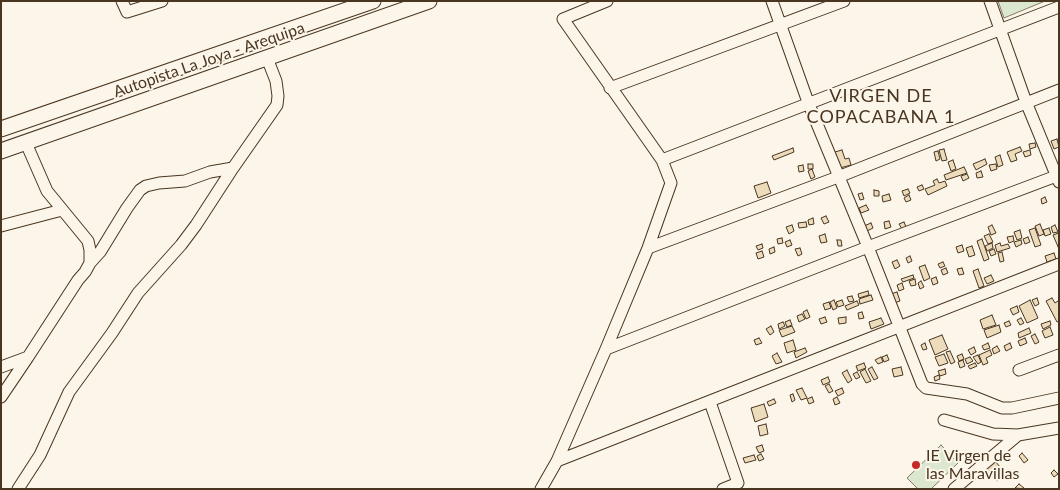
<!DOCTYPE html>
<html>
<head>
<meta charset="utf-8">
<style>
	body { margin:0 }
	#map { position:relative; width:1060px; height:490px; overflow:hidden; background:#fbf6e9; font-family:Lato,sans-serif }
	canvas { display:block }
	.frame { position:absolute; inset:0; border:2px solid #4a3520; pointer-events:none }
</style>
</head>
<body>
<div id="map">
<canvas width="1060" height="490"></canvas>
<div class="frame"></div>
</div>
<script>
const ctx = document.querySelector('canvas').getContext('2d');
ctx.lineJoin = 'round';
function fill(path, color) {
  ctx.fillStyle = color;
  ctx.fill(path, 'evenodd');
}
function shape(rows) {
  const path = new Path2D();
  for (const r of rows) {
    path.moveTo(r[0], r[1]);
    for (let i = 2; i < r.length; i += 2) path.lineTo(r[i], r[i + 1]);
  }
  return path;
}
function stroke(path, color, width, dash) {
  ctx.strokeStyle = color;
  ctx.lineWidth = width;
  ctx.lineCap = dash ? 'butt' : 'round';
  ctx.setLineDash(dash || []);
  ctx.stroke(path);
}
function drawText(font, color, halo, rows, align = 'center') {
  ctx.font = font + ' Lato,sans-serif';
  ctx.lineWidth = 4;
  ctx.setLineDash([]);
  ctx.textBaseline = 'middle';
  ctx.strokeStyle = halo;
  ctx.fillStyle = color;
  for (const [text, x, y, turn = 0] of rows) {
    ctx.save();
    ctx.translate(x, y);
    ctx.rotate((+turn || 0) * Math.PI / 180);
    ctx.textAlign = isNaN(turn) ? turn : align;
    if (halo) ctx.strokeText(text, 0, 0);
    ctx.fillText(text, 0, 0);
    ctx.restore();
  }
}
const green = shape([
	[998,1,1045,1,1004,18,998,1],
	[941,445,958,463,931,489,918,489,907,478,941,445]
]);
fill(green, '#dce7d0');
stroke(green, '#887966', 1);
const building = shape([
	[1057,139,1059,147,1054,149,1051,141,1057,139],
	[1035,143,1036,147,1030,149,1029,144,1035,143],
	[1020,147,1022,151,1015,154,1017,160,1011,162,1007,152,1020,147],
	[793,148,794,152,774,160,772,156,793,148],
	[944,149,947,160,942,161,939,150,944,149],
	[842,150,845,159,849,158,851,165,840,168,835,152,842,150],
	[1030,150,1031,155,1025,157,1023,152,1030,150],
	[938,151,940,159,936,161,934,152,938,151],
	[1000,155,1003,165,998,167,995,157,1000,155],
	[985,159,987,164,976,170,973,164,985,159],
	[953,160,956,169,951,171,948,162,953,160],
	[808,164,813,164,813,169,808,169,808,164],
	[996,164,997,169,991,171,989,165,996,164],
	[803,165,804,171,799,172,798,166,803,165],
	[964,167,967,173,946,180,944,175,964,167],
	[812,169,815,177,811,179,808,171,812,169],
	[981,171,983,177,977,178,976,173,981,171],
	[967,174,969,178,963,181,961,176,967,174],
	[937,179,939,183,945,181,947,186,928,195,925,189,935,185,933,181,937,179],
	[767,182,771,193,758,198,754,186,767,182],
	[922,185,924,189,919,191,917,187,922,185],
	[908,189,910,193,904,196,902,191,908,189],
	[874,190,879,191,879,196,874,196,874,190],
	[862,193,864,199,860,200,858,194,862,193],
	[889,194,891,200,883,202,882,196,889,194],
	[909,195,911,200,906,202,904,198,909,195],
	[1045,197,1047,202,1042,204,1041,199,1045,197],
	[866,205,869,210,861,213,859,208,866,205],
	[826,216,829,222,824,224,821,218,826,216],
	[813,218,814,224,809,225,808,220,813,218],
	[889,221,891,227,885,229,884,222,889,221],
	[806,222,807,227,799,228,798,223,806,222],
	[904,222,906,227,902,229,899,224,904,222],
	[871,223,873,228,867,231,864,226,871,223],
	[1040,224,1044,234,1039,236,1035,226,1040,224],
	[792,225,794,231,789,234,786,227,792,225],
	[992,225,996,233,991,235,988,227,992,225],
	[1055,225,1058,232,1053,233,1051,227,1055,225],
	[1035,228,1041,245,1035,247,1029,230,1035,228],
	[1049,228,1051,234,1045,236,1043,230,1049,228],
	[1020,230,1022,238,1017,240,1014,232,1020,230],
	[1059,233,1059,249,1053,235,1059,233],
	[825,234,827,242,821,243,819,236,825,234],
	[989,234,993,242,988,244,984,236,989,234],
	[1013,236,1014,241,1009,243,1007,237,1013,236],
	[1028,237,1030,242,1025,244,1023,239,1028,237],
	[782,238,783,243,778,244,777,239,782,238],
	[982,239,989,259,984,261,977,241,982,239],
	[790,240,792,245,787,247,785,242,790,240],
	[837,240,841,240,842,246,838,246,837,240],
	[1021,240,1022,244,1016,247,1014,242,1021,240],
	[992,243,993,248,987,251,985,246,992,243],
	[1000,243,1001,246,1008,244,1010,248,997,252,995,245,1000,243],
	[762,244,763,248,758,250,756,246,762,244],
	[962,245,964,251,958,253,956,247,962,245],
	[972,246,975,255,969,257,966,248,972,246],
	[774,247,775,252,770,254,769,249,774,247],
	[800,248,802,254,798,256,795,249,800,248],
	[994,249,996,254,991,256,989,251,994,249],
	[762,251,764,257,758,259,756,253,762,251],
	[1002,252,1004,261,1000,262,998,253,1002,252],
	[1054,253,1056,259,1047,262,1045,256,1054,253],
	[910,256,912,261,908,263,906,258,910,256],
	[897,260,900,266,895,269,892,262,897,260],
	[943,262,945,266,940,268,938,264,943,262],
	[925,265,930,278,924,281,919,267,925,265],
	[946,268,948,273,943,275,941,270,946,268],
	[962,268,964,274,959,275,957,269,962,268],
	[978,269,984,286,979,288,973,271,978,269],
	[913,275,914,278,903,282,901,279,913,275],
	[991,275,994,281,987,284,984,278,991,275],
	[936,277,938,283,933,285,931,279,936,277],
	[915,279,916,285,911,286,909,281,915,279],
	[921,281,924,287,920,289,918,283,921,281],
	[902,283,904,289,899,291,897,285,902,283],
	[868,291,869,295,859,298,858,294,868,291],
	[897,292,900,301,894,303,891,294,897,292],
	[871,295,873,300,860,304,859,299,871,295],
	[852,296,854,301,849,302,847,297,852,296],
	[1037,298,1039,304,1035,306,1032,300,1037,298],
	[1052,298,1055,303,1058,301,1059,303,1059,321,1057,322,1046,301,1052,298],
	[834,300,837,308,833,310,830,302,834,300],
	[842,300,844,305,838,307,836,302,842,300],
	[1030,300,1038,318,1027,323,1019,306,1030,300],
	[857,301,859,305,847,310,845,306,857,301],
	[829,302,831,308,825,310,823,304,829,302],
	[1017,306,1019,312,1013,315,1010,309,1017,306],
	[807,310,810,317,806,319,803,312,807,310],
	[862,312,864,318,859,319,858,313,862,312],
	[802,314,805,319,799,322,797,316,802,314],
	[992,315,996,325,983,329,980,320,992,315],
	[825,317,827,322,821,324,819,319,825,317],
	[846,317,846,323,839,324,838,318,846,317],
	[881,318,884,324,871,329,869,322,881,318],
	[1021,318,1024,323,1020,325,1017,320,1021,318],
	[790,320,792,325,787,327,785,322,790,320],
	[1009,321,1011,325,1006,327,1004,323,1009,321],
	[1050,321,1051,325,1043,329,1041,324,1050,321],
	[783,322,785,326,779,329,778,324,783,322],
	[999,325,1001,332,987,338,984,330,999,325],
	[771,326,774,332,770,335,766,329,771,326],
	[792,326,795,332,782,337,779,330,792,326],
	[1050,327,1053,335,1045,338,1042,331,1050,327],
	[1029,328,1031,333,1019,338,1018,333,1029,328],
	[1035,334,1039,342,1035,344,1031,336,1035,334],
	[942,335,948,349,935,355,929,340,942,335],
	[759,338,762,343,756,345,754,340,759,338],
	[1025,338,1027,343,1020,346,1018,341,1025,338],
	[793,340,796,350,787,353,784,343,793,340],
	[925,343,927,349,923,350,921,345,925,343],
	[988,343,990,348,984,350,982,346,988,343],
	[1010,343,1012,348,1006,351,1004,346,1010,343],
	[997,346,1000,351,994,354,992,349,997,346],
	[974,347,976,352,971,355,968,350,974,347],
	[805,348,807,352,796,358,794,352,805,348],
	[990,350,992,355,986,358,988,363,983,365,979,355,990,350],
	[950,351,955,362,951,364,946,352,950,351],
	[777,353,782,362,776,364,772,356,777,353],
	[944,354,948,363,939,366,935,357,944,354],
	[962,354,964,359,959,361,957,356,962,354],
	[887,355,889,360,884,362,882,357,887,355],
	[978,355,981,362,978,364,973,357,978,355],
	[881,357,883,362,878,364,875,360,881,357],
	[970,357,973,361,967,364,965,359,970,357],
	[963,360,965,366,960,368,958,362,963,360],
	[864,363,866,368,858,371,856,366,864,363],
	[975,363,977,366,970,369,968,366,975,363],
	[872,367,878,378,874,380,868,369,872,367],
	[901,367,903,375,894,377,892,369,901,367],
	[865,369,871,381,866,383,860,372,865,369],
	[945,369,946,374,940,376,938,371,945,369],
	[847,370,852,380,848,383,842,373,847,370],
	[857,372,860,377,856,379,853,374,857,372],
	[939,375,940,379,935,381,934,377,939,375],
	[828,377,830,382,823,385,821,380,828,377],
	[829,384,833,391,829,393,825,386,829,384],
	[802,388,807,398,801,400,796,390,802,388],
	[842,388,844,393,838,396,835,391,842,388],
	[793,394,795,400,792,402,790,395,793,394],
	[812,397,814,402,809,404,807,399,812,397],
	[837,397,840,403,835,405,833,399,837,397],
	[774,399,776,403,769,406,767,402,774,399],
	[764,404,768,417,755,422,751,408,764,404],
	[766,424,768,434,760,436,758,426,766,424],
	[762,445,764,451,759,453,756,447,762,445],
	[1022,453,1028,460,1024,463,1019,456,1022,453],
	[761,454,764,459,759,461,757,456,761,454],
	[754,455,756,460,745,463,743,458,754,455],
	[994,460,1001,468,990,478,983,471,994,460],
	[1054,470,1058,474,1054,477,1051,473,1054,470],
	[998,473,1001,478,997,481,994,476,998,473],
	[1019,484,1024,488,1024,489,1015,488,1019,484]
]);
fill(building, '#ecdcbc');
stroke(building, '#4a3520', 1);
const minor = shape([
	[122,1,127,12,162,1],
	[772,1,808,102,868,247,922,384,926,388,967,394,1002,408,1012,408,1059,398],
	[990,1,1026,102,1059,182],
	[610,88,844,1],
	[662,160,1059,7],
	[1,226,62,210],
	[648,248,838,177,1059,90],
	[90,263,100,252,127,208,140,190,146,186,159,183,185,181,210,172,233,168,277,105,278,96,276,81,267,58],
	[606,349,868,247,1059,175],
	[1,367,28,357,78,280,85,272,90,263,90,250,88,241,47,191,26,143],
	[1019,370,1059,355],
	[1,397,28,357],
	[710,402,738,483,723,489],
	[944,420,993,434,1018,435],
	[557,461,1059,264],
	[18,489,40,455,69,392,112,333,138,293,181,245,196,225,233,168],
	[541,489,557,461,606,349,648,248,671,183,662,160,563,19,607,1],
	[954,489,1018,435,1059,428]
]);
const major = shape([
	[1,129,373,1],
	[1,151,429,1]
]);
stroke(minor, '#4a3520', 13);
stroke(major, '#4a3520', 17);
stroke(minor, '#fbf6e9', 11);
stroke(major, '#fbf6e9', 15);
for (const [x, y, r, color] of [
	[916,465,5,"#c62828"]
]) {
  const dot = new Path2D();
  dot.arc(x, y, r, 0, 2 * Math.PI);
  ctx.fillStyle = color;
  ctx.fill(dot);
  stroke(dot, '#fbf6e9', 2);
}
drawText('16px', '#4a3520', '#fbf6e9', [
	["Autopista La Joya - Arequipa",209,60,-19]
]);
drawText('16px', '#4a3520', '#fbf6e9', [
	["IE Virgen de",926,456],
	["las Maravillas",926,474]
], 'left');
ctx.letterSpacing = '1px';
drawText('18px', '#4a3520', '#fbf6e9', [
	["VIRGEN DE",881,96],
	["COPACABANA 1",881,117]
]);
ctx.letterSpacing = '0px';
</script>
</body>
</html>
